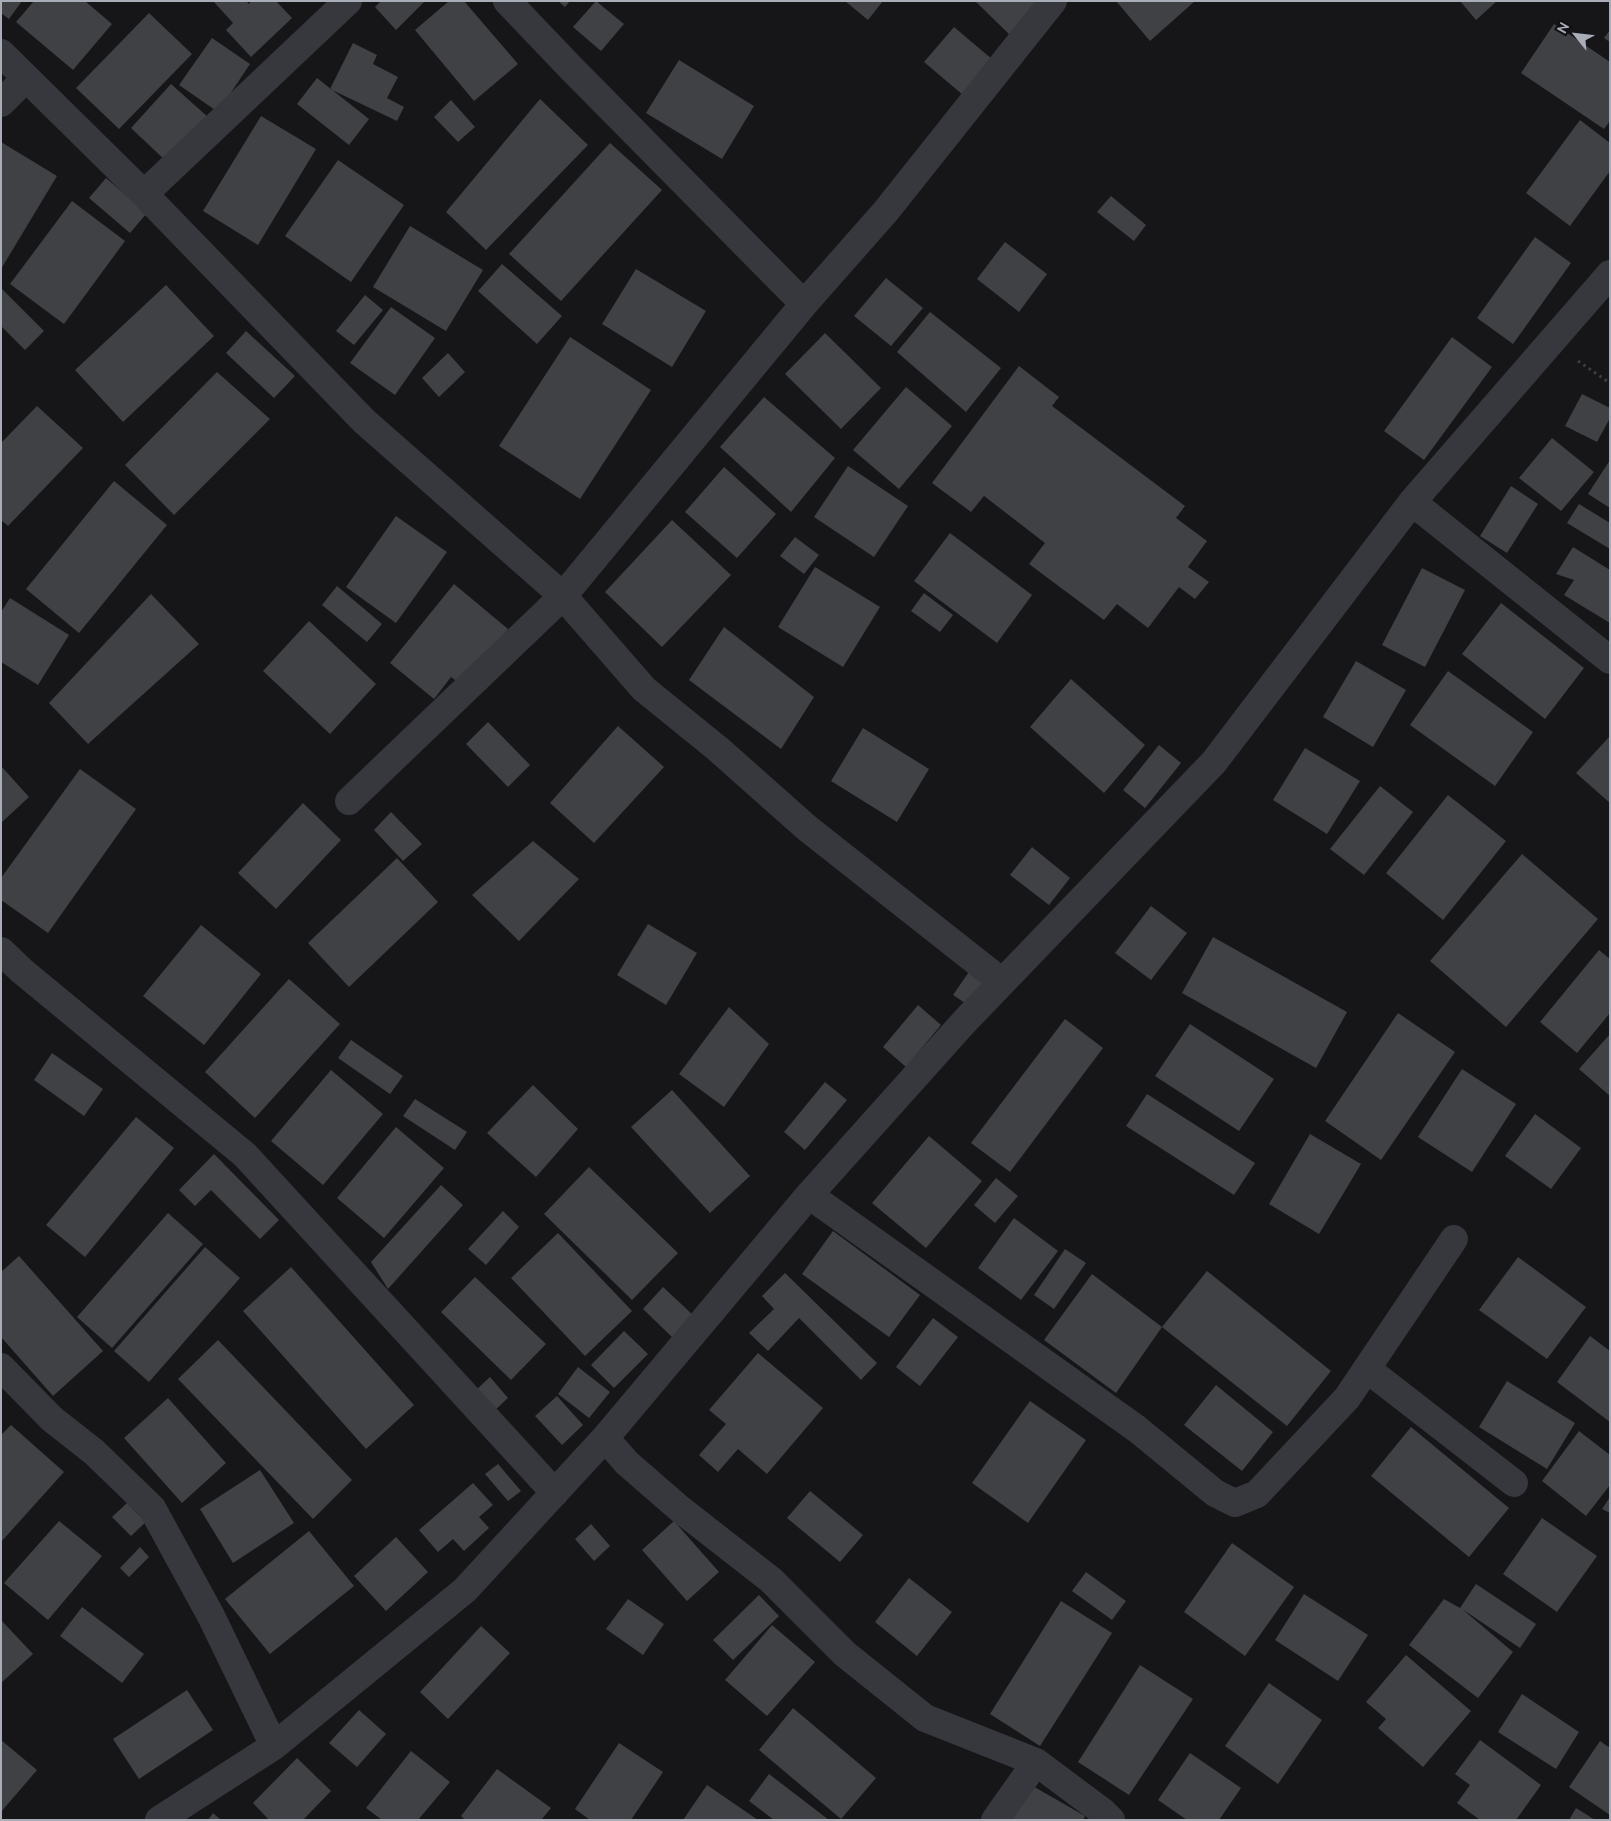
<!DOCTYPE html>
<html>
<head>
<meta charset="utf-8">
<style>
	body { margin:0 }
	#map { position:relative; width:1611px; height:1821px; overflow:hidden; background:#161618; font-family:Ubuntu,sans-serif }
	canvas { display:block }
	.frame { position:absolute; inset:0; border:2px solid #a8adb8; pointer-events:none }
	.north { position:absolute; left:1551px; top:10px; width:50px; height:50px; -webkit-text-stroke:4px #111113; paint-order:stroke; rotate:299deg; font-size:14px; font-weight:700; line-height:20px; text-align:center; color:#a8adb8 }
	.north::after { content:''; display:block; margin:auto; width:18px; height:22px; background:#a8adb8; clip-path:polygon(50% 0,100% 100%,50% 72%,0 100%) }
</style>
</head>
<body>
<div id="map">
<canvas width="1611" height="1821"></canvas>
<div class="frame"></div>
<div class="north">N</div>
</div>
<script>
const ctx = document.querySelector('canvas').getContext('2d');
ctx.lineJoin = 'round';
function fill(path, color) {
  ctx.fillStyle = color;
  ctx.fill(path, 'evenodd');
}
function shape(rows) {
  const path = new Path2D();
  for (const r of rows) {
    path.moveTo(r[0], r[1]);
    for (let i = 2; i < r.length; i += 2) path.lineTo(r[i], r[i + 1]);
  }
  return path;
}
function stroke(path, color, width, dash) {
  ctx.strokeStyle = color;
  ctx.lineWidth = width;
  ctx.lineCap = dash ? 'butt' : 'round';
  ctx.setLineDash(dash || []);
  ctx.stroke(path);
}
fill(shape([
	[1,1,22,1,9,19,1,13],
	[34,1,85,1,112,24,73,70,16,22],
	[213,1,246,1,249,4,251,1,276,1,292,18,251,57,226,30,233,23],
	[381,1,425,1,396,30,375,7],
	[449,1,464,1,518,64,474,101,415,30],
	[558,1,570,1,565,7],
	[596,1,624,24,601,51,573,27],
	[845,1,883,1,868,20],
	[975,1,1044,1,1011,36],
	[1116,1,1195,1,1150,41],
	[1460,1,1497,1,1476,20],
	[149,13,192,54,119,129,76,88],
	[1554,24,1610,62,1610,121,1604,129,1521,73],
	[954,27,993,60,963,95,924,62],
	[1610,30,1610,42,1604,38],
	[212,38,250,64,218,112,179,85],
	[353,43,377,55,373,64,398,77,387,98,404,107,397,121,330,89],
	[679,60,754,106,722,159,646,113],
	[317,78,369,119,349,145,297,104],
	[171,84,209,118,168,163,131,128],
	[540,99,588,145,486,250,446,212],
	[451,100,475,127,458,142,434,117],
	[261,116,316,149,258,245,203,211],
	[1580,120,1610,143,1610,171,1570,226,1526,193],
	[1,142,57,176,1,269],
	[610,143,662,190,561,301,509,254],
	[338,160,404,205,351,282,285,236],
	[106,178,147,213,130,233,89,198],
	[1111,196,1146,225,1134,241,1097,212],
	[72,201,125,241,64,324,10,284],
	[410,226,483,270,446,331,373,287],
	[1535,237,1571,263,1513,344,1477,318],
	[1005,242,1047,274,1019,312,977,279],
	[502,264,562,316,537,344,478,291],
	[636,269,706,311,672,367,602,324],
	[886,278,923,308,891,346,854,316],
	[166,285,214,336,123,422,75,370],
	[1,288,44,331,25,350,1,326],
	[365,295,383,310,354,345,336,331],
	[391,307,435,338,395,395,350,363],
	[930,312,1001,368,966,412,897,352],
	[246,331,295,376,274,398,226,353],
	[825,333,881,388,841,429,785,374],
	[570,337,651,390,580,499,499,446],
	[1452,337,1492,367,1424,460,1384,431],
	[448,353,465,372,439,397,422,378],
	[1019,366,1059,397,1052,406,1185,506,1176,518,1207,541,1188,567,1209,582,1195,599,1179,587,1148,628,1117,604,1104,620,1029,564,1045,543,984,496,971,512,932,483],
	[217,372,270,419,174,515,125,465],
	[906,387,952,426,899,489,853,450],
	[1582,394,1610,408,1610,418,1597,442,1565,426],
	[764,397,835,458,791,512,720,447],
	[37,406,83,448,8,526,1,520,1,443],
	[1552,438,1594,472,1561,511,1519,478],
	[1610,460,1610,508,1588,494],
	[848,466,908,506,874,557,814,517],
	[724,467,776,514,737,558,685,512],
	[114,481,167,525,79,633,26,589],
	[1511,486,1538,504,1507,553,1480,536],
	[1579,504,1610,523,1610,549,1567,523],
	[396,516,447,552,396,623,346,587],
	[672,520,731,575,662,647,605,592],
	[950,533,1032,595,997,643,914,581],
	[795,537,819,555,804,574,780,556],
	[1573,547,1610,570,1610,623,1564,595,1574,580,1556,574],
	[815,567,880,607,843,667,778,627],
	[1422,568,1465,590,1425,667,1382,645],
	[454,584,508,629,462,685,451,677,434,699,390,663],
	[337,586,382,624,367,642,322,605],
	[924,593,953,615,940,632,911,611],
	[151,594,199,644,88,744,49,703],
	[10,598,69,635,38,685,1,662,1,612],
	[1501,603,1584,668,1545,719,1462,654],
	[309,621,376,684,330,734,263,671],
	[724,627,814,697,781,749,689,680],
	[1356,661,1406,690,1373,747,1323,717],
	[1448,671,1533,732,1495,786,1410,725],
	[1071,679,1145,745,1104,793,1030,727],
	[488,722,530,765,508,787,466,744],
	[618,726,664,767,594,843,550,803],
	[863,728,929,769,897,822,831,781],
	[1610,736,1610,803,1576,773],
	[1159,745,1181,763,1145,808,1123,790],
	[1305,748,1360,781,1327,834,1273,800],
	[1,766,29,797,1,823],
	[80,769,136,809,48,933,1,900,1,878],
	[1380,786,1413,812,1364,875,1330,849],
	[1448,795,1506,841,1443,920,1386,873],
	[303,803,341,840,276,909,238,873],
	[391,812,422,844,403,861,374,830],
	[533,841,579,879,519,941,472,895],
	[1032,847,1070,878,1049,905,1010,875],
	[1522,854,1598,919,1506,1027,1430,961],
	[397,858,438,902,349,987,308,943],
	[1151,906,1187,933,1151,980,1115,953],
	[648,924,697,953,666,1005,617,975],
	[201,925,261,974,204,1045,143,996],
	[1213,937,1347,1012,1316,1068,1182,993],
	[1599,950,1610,959,1610,1013,1577,1053,1540,1022],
	[973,966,989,976,968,1005,953,995],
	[289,979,340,1024,255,1118,205,1072],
	[918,1005,941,1025,906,1067,883,1047],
	[729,1007,769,1044,724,1107,679,1074],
	[1398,1013,1455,1052,1381,1160,1325,1121],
	[1065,1019,1103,1048,1010,1172,971,1143],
	[1190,1024,1274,1079,1239,1131,1155,1076],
	[1610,1034,1610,1096,1579,1069],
	[351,1040,403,1076,390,1094,338,1058],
	[52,1053,103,1089,84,1116,34,1080],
	[1462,1069,1516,1104,1472,1172,1418,1137],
	[331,1070,383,1114,323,1185,271,1141],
	[825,1082,847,1100,805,1150,784,1132],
	[533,1085,578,1129,536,1177,487,1133],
	[672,1090,750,1176,710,1213,631,1127],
	[1147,1094,1255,1163,1234,1195,1126,1126],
	[415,1099,467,1132,455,1150,403,1116],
	[1535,1114,1581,1148,1551,1189,1505,1156],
	[136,1117,174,1148,85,1257,46,1225],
	[396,1127,444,1168,384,1238,337,1198],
	[1310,1134,1361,1164,1319,1234,1269,1204],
	[929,1136,982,1181,926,1248,872,1203],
	[214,1154,279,1220,260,1239,211,1190,195,1206,179,1190],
	[589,1167,678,1253,632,1300,544,1214],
	[996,1178,1018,1196,995,1223,974,1205],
	[441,1185,463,1205,388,1289,371,1262],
	[503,1211,519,1227,486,1265,468,1249],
	[168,1213,203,1244,112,1348,77,1317],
	[1014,1218,1058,1251,1021,1300,978,1268],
	[833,1231,920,1295,889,1337,802,1274],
	[558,1233,632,1311,585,1356,511,1278],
	[205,1247,240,1278,149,1382,114,1351],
	[1065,1249,1086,1263,1054,1309,1034,1295],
	[19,1256,103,1351,53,1396,1,1337,1,1272],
	[1518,1257,1586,1307,1547,1359,1479,1310],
	[291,1267,414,1405,366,1449,243,1311],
	[1207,1271,1331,1371,1287,1426,1162,1327],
	[785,1273,877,1363,861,1380,799,1318,768,1351,749,1333,774,1309,762,1296],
	[1092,1274,1162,1327,1116,1393,1044,1340],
	[475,1277,546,1344,511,1380,441,1312],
	[663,1287,694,1316,673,1338,643,1309],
	[933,1318,958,1337,920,1386,896,1367],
	[624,1331,648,1354,614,1388,591,1365],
	[1590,1336,1610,1351,1610,1422,1557,1382],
	[218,1340,352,1480,313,1519,178,1379],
	[758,1353,823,1408,767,1474,738,1449,718,1472,699,1455,726,1424,709,1410],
	[578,1367,610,1392,589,1418,558,1394],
	[490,1377,508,1398,494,1411,476,1390],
	[1507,1381,1575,1423,1547,1469,1479,1427],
	[1216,1385,1273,1432,1242,1471,1184,1425],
	[557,1396,583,1425,562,1445,535,1416],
	[168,1398,226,1463,182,1503,124,1438],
	[1030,1401,1086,1440,1028,1523,972,1483],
	[11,1425,64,1472,1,1542,1,1435],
	[1411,1427,1509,1508,1469,1557,1371,1476],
	[1579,1431,1610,1455,1610,1485,1586,1516,1542,1481],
	[498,1464,521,1491,508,1501,485,1474],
	[260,1470,294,1523,233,1563,200,1509],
	[473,1483,493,1505,479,1517,489,1528,464,1551,453,1539,438,1552,419,1530],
	[810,1491,863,1535,840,1562,787,1518],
	[1610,1497,1610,1513,1602,1509],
	[127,1503,146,1522,131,1536,112,1517],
	[1542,1518,1597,1556,1557,1612,1503,1574],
	[59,1521,102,1556,48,1620,4,1583],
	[674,1521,719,1572,687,1601,642,1550],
	[591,1524,610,1546,594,1561,575,1539],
	[309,1531,354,1586,270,1654,225,1599],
	[396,1537,428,1572,386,1611,354,1576],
	[1232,1543,1294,1587,1245,1656,1184,1612],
	[140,1547,149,1557,129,1577,120,1568],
	[1086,1572,1126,1601,1112,1620,1072,1591],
	[909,1578,952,1612,917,1656,875,1622],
	[1476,1584,1536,1624,1520,1648,1462,1609,1513,1652,1478,1698,1409,1645,1444,1599,1460,1608],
	[1304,1594,1368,1635,1338,1681,1275,1640],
	[759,1595,779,1616,733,1660,713,1640],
	[628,1599,664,1624,643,1655,606,1629],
	[1061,1601,1112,1633,1040,1746,990,1714],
	[82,1607,144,1654,122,1683,60,1636],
	[1,1620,33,1654,1,1683],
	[772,1625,815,1662,767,1716,725,1680],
	[481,1626,510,1653,448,1719,420,1692],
	[1406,1655,1471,1711,1423,1767,1378,1728,1386,1719,1366,1702],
	[1140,1665,1193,1699,1129,1795,1078,1762],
	[1269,1683,1322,1720,1278,1784,1225,1746],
	[187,1690,213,1730,139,1779,113,1739],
	[1522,1694,1579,1732,1556,1769,1498,1732],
	[793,1708,876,1778,841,1819,759,1750],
	[359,1710,386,1734,357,1767,329,1743],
	[1,1740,37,1770,1,1812],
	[1480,1740,1541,1785,1516,1820,1480,1820,1457,1803,1470,1785,1455,1774],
	[1600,1741,1610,1748,1610,1815,1569,1787],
	[619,1743,663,1772,631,1820,590,1820,575,1809],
	[411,1751,450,1782,418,1820,382,1820,366,1808],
	[1190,1753,1241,1788,1219,1820,1187,1820,1158,1800],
	[297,1758,331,1791,303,1820,269,1820,253,1803],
	[497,1769,551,1808,541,1820,465,1820,461,1816],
	[769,1774,829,1820,774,1820,749,1801],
	[707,1785,758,1820,683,1820],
	[1031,1785,1085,1816,1083,1820,1011,1820],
	[1576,1808,1595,1820,1569,1820],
	[213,1813,221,1820,208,1820]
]), '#404145');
stroke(shape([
	[1578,361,1610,383]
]), '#3d3f44', 3, [2.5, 4]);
stroke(shape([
	[507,1,570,67,804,304],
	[1,53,144,194,364,421,563,596,644,689,718,749,807,828,1001,981],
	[1,103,26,78],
	[144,194,348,1],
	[1412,502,1610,660],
	[349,801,563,596,804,304,886,211,1053,1],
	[1,951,22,971,245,1155,555,1493],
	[809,1195,1137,1429,1215,1493,1235,1503,1257,1494,1347,1398,1454,1239],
	[1,1367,52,1419,94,1452,152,1508,211,1616,274,1746],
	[1367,1369,1514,1483],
	[605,1438,627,1463,680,1509,771,1580,845,1654,925,1718,1036,1762,1103,1812,1111,1820],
	[159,1820,274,1746,465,1590,605,1438,809,1195,965,1021,1214,762,1412,502,1610,274],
	[995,1820,1036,1762]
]), '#37383d', 28);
</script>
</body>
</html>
